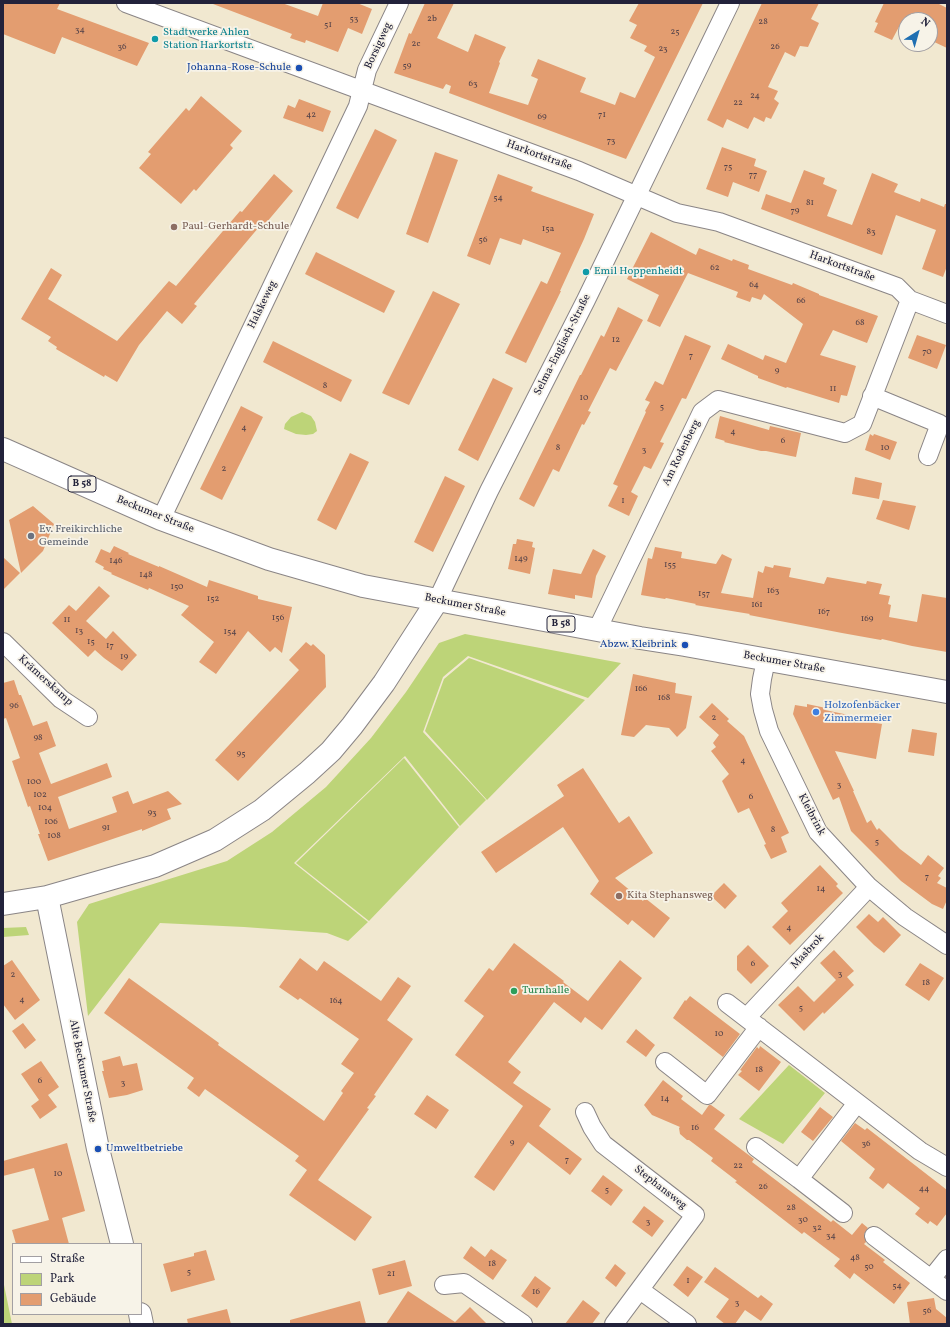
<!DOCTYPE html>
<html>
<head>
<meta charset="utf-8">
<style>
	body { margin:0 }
	#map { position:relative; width:950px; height:1327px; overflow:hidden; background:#f1e8d0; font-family:Vollkorn,serif }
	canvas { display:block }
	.frame { position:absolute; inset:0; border:4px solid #22223b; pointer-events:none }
	.legend { position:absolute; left:12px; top:1243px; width:130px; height:72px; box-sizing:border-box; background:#f7f3e8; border:1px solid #a29fa3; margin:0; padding:5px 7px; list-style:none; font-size:12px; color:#22223b }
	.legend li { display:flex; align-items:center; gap:8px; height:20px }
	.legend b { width:20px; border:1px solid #a29fa3 }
	.north { position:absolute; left:898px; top:12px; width:40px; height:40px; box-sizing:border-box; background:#f7f3e8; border:1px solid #a29fa3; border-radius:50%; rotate:37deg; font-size:11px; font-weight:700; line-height:16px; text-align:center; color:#22223b }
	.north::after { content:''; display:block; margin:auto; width:14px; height:18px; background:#1f6fb2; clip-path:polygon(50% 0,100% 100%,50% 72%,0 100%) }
</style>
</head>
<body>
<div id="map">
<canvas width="950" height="1327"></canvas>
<div class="frame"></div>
<ul class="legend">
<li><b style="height:5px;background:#fff"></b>Straße</li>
<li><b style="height:11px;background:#bdd478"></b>Park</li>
<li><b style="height:11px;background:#e39d70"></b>Gebäude</li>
</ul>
<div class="north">N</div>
</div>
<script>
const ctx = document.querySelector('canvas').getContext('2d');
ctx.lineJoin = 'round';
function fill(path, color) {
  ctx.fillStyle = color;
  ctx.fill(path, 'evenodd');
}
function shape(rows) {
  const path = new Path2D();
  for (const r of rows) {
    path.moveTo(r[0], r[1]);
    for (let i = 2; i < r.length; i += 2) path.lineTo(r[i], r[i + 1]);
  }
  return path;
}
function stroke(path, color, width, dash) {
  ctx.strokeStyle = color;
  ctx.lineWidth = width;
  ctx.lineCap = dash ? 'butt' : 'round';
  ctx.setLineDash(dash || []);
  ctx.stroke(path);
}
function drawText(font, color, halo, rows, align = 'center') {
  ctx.font = font + ' Vollkorn,serif';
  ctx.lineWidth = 3.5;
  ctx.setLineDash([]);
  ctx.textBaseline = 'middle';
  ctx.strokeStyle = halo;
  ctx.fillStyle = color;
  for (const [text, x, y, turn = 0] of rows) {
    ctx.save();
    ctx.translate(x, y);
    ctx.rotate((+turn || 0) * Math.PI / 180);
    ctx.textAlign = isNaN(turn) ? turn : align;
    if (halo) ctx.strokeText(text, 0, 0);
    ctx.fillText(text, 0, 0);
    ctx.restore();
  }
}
fill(shape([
	[302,412,311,416,315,422,317,431,313,434,306,435,296,434,284,429,285,424,291,417],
	[465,634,621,663,588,698,468,656,443,677,423,732,486,800,460,826,405,756,294,863,368,922,348,941,327,933,244,927,160,923,88,1016,77,922,89,904,227,861,272,832,326,787,371,738,406,692,439,643],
	[469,658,585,700,487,800,425,731,444,679],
	[404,758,459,827,369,921,296,863],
	[26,927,29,935,3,937,3,928],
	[789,1065,825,1093,783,1144,739,1119],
	[3,1280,12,1324,3,1324]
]), '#bdd478');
fill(shape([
	[3,3,60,3,57,9,149,43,137,66,62,37,55,54,54,54,3,34],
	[213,3,282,3,318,16,323,3,357,3,372,9,362,34,348,28,338,52,306,40,305,43,290,38,292,34,213,4],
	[425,3,454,3,437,38,468,52,475,34,506,47,499,62,500,63,489,93,528,105,538,79,531,76,538,59,586,78,580,92,615,105,620,92,635,98,655,57,644,51,647,46,630,38,637,25,629,21,639,3,703,3,626,159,449,93,451,86,446,84,443,89,394,73,409,33,411,34],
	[762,3,819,3,811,19,819,23,808,47,800,46,795,57,785,52,768,87,778,91,774,99,779,103,771,119,766,117,764,122,754,117,748,129,727,119,723,128,707,120],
	[884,3,937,3,947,8,947,48,930,40,930,20,906,20,904,24,901,23,892,40,874,32,878,23,875,22],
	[201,96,242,131,230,145,233,148,196,191,194,189,181,204,139,168,151,154,148,152,186,108,189,111],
	[299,99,331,111,323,132,283,118,288,105,295,108],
	[375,129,397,140,358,219,336,208],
	[722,147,756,159,754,166,767,171,759,192,733,182,728,197,706,189],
	[435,152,458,160,428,243,406,234],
	[804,170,825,178,823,184,837,190,827,216,852,225,872,173,898,184,894,192,920,202,921,198,944,207,945,204,947,204,947,266,943,277,922,269,936,230,896,215,882,255,761,209,766,194,791,203],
	[274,174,293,191,261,229,259,227,194,304,197,306,182,324,167,311,139,345,117,382,105,375,104,377,56,349,57,347,48,341,51,337,21,319,51,268,62,275,48,299,117,341,169,281,176,286,240,211,242,212],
	[498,174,533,187,531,191,594,214,584,239,560,291,561,291,526,363,505,353,541,281,547,284,561,253,523,239,521,245,500,238,490,265,467,256],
	[651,232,696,255,699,248,732,261,733,259,749,265,748,269,792,285,793,283,819,294,819,295,878,316,867,343,833,330,820,355,856,366,847,396,841,395,839,403,787,387,786,388,758,378,758,376,721,359,728,344,763,360,765,355,786,363,803,324,764,294,761,300,752,297,750,302,736,297,738,292,688,273,660,327,647,321,659,295,627,279],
	[316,252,395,291,384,313,305,274],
	[433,291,460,304,409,405,382,393],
	[618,307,643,320,616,371,610,368,588,411,591,412,584,425,582,424,559,472,553,469,534,507,519,499,580,375,581,375,601,335,604,337],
	[685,335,711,346,686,399,682,398,660,442,664,443,651,469,644,466,631,492,638,496,629,516,608,506,618,486,613,484,646,412,645,411,650,402,645,400,655,381,663,385],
	[917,335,946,345,937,369,908,358],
	[273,341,352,380,341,402,263,362],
	[493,378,513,388,478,461,458,450],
	[241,406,263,417,222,500,200,489],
	[720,416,769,430,770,426,801,433,796,457,766,451,761,451,724,442,725,441,715,438],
	[870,434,873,436,874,434,897,442,890,460,865,450],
	[350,453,369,462,336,530,317,520],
	[445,476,465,486,433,552,414,542],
	[855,477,882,483,879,499,852,494],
	[883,500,916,506,909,530,876,519],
	[33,506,54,524,43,551,21,573,9,520],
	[517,539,533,542,532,547,535,548,530,574,508,569,513,544,516,544],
	[114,546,129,553,128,554,159,567,159,566,207,587,209,580,258,596,258,599,292,607,282,653,275,647,270,652,248,631,216,674,199,662,214,642,181,615,189,606,149,588,148,590,111,574,112,573,103,569,104,567,95,562,101,549,110,553],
	[655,547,682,552,681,558,716,564,722,554,732,559,721,593,753,598,758,571,763,573,765,566,773,568,774,565,791,568,789,577,824,584,827,577,866,584,867,581,882,584,879,594,890,596,888,604,891,605,889,617,917,622,922,594,947,598,947,652,912,646,882,639,881,640,842,633,749,615,750,614,695,605,696,604,666,598,665,599,641,595,648,558,652,559],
	[593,549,606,556,596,576,592,598,575,595,575,599,548,594,553,569,581,574],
	[3,557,20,573,3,590],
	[99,586,110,596,86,621,106,639,113,631,137,655,122,671,104,658,95,650,88,657,52,623,69,605,76,611],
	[306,642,311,646,313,644,325,655,326,687,238,781,215,760,299,670,289,660],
	[633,674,676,683,675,693,692,696,686,728,677,737,669,728,646,725,634,737,621,735],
	[14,680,19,695,21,695,33,726,47,721,56,746,39,753,51,784,107,763,112,777,58,797,69,829,117,812,112,797,128,791,133,804,168,791,182,804,167,809,171,819,142,831,142,829,48,861,38,834,40,834,30,806,28,807,12,761,20,758,6,718,3,719,3,683],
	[712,703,729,719,727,721,744,736,789,833,781,837,787,852,771,859,764,845,766,844,749,808,738,813,722,781,729,774,711,751,716,747,713,743,719,735,699,717],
	[807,704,826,708,825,710,858,717,857,720,882,724,876,759,835,751,854,791,853,791,867,823,871,820,877,830,879,828,900,849,921,865,928,855,944,868,938,876,941,878,937,883,947,888,947,900,943,909,932,904,901,881,851,831,839,797,833,800,793,714,795,705,807,707],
	[912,729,937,733,934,756,908,752],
	[583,768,619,823,629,816,653,853,615,878,643,901,645,898,670,918,654,938,632,920,628,925,590,894,599,881,563,827,496,873,481,852,564,796,557,785],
	[820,865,838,884,836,886,843,893,790,945,772,927,788,911,781,903],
	[724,883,737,896,725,909,711,896],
	[869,914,878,922,883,917,901,935,884,953,874,945,856,927],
	[514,943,564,981,563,982,588,1001,620,960,642,978,602,1030,585,1017,581,1023,554,1002,508,1062,521,1072,513,1083,551,1109,539,1126,582,1159,570,1175,528,1142,494,1191,474,1177,523,1106,455,1055,484,1016,464,1001,489,968,493,971],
	[748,945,769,966,751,984,737,970,737,956],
	[834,950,854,971,847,977,854,985,824,1014,823,1012,804,1031,778,1005,798,986,814,1002,836,980,820,963],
	[300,958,317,971,324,961,381,1001,398,977,411,986,387,1020,413,1039,374,1095,376,1096,367,1108,369,1109,318,1180,372,1217,355,1241,289,1195,307,1170,295,1161,299,1156,205,1089,199,1097,187,1088,194,1078,104,1013,129,978,219,1043,218,1045,324,1121,343,1093,341,1091,354,1073,341,1064,359,1039,300,998,298,1000,279,987],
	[12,960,40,1000,15,1020,3,1004,3,966],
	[920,963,944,978,929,1001,905,985],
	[690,996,740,1034,723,1057,673,1018,685,1000,686,1001],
	[23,1023,36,1040,25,1049,12,1031],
	[636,1029,655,1045,646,1057,626,1042],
	[760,1046,781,1062,759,1091,738,1075,742,1071,740,1070,757,1047,759,1049],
	[120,1056,123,1066,137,1063,143,1090,127,1095,109,1098,102,1071,104,1071,102,1061],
	[41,1061,59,1087,48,1095,57,1107,40,1119,31,1106,39,1100,21,1074],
	[663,1080,683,1096,681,1099,702,1115,709,1105,711,1105,725,1115,714,1129,754,1159,752,1162,831,1222,833,1220,852,1235,862,1223,868,1228,864,1234,866,1242,864,1244,885,1260,883,1262,910,1283,894,1304,854,1273,850,1279,834,1266,840,1259,804,1232,802,1234,735,1182,737,1181,711,1161,713,1158,689,1140,687,1140,680,1134,679,1128,680,1127,652,1115,644,1105],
	[427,1095,449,1110,436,1129,414,1114],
	[820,1107,833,1117,813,1141,801,1132],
	[855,1123,865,1130,867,1128,947,1190,947,1213,937,1226,930,1221,928,1224,915,1214,920,1208,888,1183,883,1189,869,1178,875,1169,841,1141],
	[67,1143,85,1211,62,1218,69,1244,16,1244,12,1230,49,1220,34,1168,3,1176,3,1161],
	[603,1175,623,1190,611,1206,591,1191],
	[644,1206,664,1221,652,1237,632,1222],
	[471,1246,485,1257,491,1249,507,1260,493,1280,463,1258],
	[206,1250,215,1280,171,1292,163,1264,194,1256,194,1253],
	[405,1260,412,1286,379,1295,372,1269],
	[615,1264,626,1273,616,1287,605,1278],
	[687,1266,703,1277,688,1297,673,1285],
	[715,1267,758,1298,761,1295,773,1304,761,1321,745,1310,735,1324,725,1324,716,1317,729,1299,704,1282],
	[535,1276,551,1288,537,1308,521,1296],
	[408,1291,455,1322,470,1307,487,1324,386,1324],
	[934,1298,936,1309,947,1318,947,1324,910,1324,907,1302],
	[583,1300,600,1313,592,1324,565,1324],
	[360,1301,366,1324,290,1324,290,1320],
	[227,1309,231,1324,188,1324,187,1319]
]), '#e39d70');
const street = shape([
	[126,3,579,171,677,213,719,222,897,287,910,300,947,314],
	[872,396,940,424,928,456],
	[161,519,358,106,367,70,399,3],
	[437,601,489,491,586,300,730,3],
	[597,630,702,412,718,400,845,433,862,424,910,300],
	[3,642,61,699,88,717],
	[766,660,762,679,760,694,763,710,769,731,818,832,869,887,905,917,947,945],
	[727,1003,920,1151,947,1167],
	[747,1017,869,887],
	[665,1062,707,1095,759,1027],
	[585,1112,592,1127,603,1144,695,1215,614,1324],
	[756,1147,799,1179,857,1103],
	[799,1179,843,1213],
	[874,1236,931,1279],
	[947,1259,931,1279,947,1291],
	[444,1285,464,1283,523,1324],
	[640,1290,687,1324]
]);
const secondary = shape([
	[47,897,98,1149,122,1244],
	[3,904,47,897,155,866,215,840,262,810,307,773,331,751,352,726,384,683,437,601],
	[140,1314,142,1324]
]);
const primary = shape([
	[3,449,161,519,269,559,363,586,640,638,685,645,947,692]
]);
stroke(street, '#8a8586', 20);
stroke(secondary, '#8a8586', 24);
stroke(primary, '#8a8586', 24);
stroke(street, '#fff', 18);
stroke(secondary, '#fff', 22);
stroke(primary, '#fff', 22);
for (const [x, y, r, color] of [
	[155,39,4,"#0f9aa8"],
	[299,68,4,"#1a4fb4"],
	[174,227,4,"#8d6e63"],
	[586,272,4,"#0f9aa8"],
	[31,536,4,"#6b7280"],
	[685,645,4,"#1a4fb4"],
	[816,712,4,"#3f7fe0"],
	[619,896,4,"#8d6e63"],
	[514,991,4,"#2e9e5b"],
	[98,1149,4,"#1a4fb4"]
]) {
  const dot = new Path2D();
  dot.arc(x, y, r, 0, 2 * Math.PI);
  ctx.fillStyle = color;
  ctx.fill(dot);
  stroke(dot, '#f7f3e8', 1.5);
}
drawText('9px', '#524148', null, [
	["53",354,19],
	["2b",432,19],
	["28",763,22],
	["51",328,25],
	["34",80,30],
	["25",675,32],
	["2c",416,44],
	["36",122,47],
	["26",775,47],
	["23",663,49],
	["59",407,66],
	["63",473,84],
	["24",755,96],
	["22",738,103],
	["42",311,115],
	["71",602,115],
	["69",542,117],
	["73",611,141],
	["75",728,167],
	["77",753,175],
	["54",498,198],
	["81",810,203],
	["79",795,211],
	["15a",548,229],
	["83",871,232],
	["56",483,240],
	["62",715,268],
	["64",754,285],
	["66",801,301],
	["68",860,323],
	["12",616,340],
	["70",927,352],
	["7",691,356],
	["9",777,371],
	["8",325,386],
	["11",833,389],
	["10",584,398],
	["5",662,407],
	["4",244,428],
	["4",733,432],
	["6",783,441],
	["8",558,448],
	["10",885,448],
	["3",644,450],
	["2",224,469],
	["1",623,501],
	["149",521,559],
	["146",116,561],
	["155",670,565],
	["148",146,575],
	["150",177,587],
	["163",773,591],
	["157",704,594],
	["152",213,599],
	["161",757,605],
	["167",824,612],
	["156",278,618],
	["169",867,619],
	["11",67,620],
	["13",79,631],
	["154",230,632],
	["15",91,642],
	["17",110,646],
	["19",124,657],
	["166",641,689],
	["168",664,698],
	["96",14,706],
	["2",714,718],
	["98",38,738],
	["95",241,754],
	["4",743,761],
	["100",34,782],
	["3",839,785],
	["102",40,795],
	["6",751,797],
	["104",45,808],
	["93",152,813],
	["106",51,822],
	["91",106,828],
	["8",773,830],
	["108",54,836],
	["5",877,842],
	["7",927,877],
	["14",821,889],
	["4",789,928],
	["6",753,964],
	["3",840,974],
	["2",13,975],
	["18",926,983],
	["4",22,1000],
	["164",336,1001],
	["5",801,1008],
	["10",719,1034],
	["18",759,1070],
	["6",40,1081],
	["3",123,1083],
	["14",665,1099],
	["16",695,1128],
	["9",512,1143],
	["36",866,1144],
	["7",567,1160],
	["22",738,1166],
	["10",58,1174],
	["26",763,1187],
	["44",924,1189],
	["5",607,1190],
	["28",791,1208],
	["30",803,1220],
	["3",648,1222],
	["32",817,1228],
	["34",831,1236],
	["48",855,1258],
	["18",492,1264],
	["50",869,1267],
	["5",189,1272],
	["21",391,1274],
	["1",688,1281],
	["54",897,1286],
	["16",536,1292],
	["3",737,1303],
	["56",927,1311]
]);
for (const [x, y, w] of [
	[82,484,28],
	[561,624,28]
]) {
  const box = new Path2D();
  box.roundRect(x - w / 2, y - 8, w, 16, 3);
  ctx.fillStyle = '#f7f3e8';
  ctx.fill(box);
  stroke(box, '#22223b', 1);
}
drawText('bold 10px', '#22223b', null, [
	["B 58",82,484],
	["B 58",561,624]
]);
drawText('11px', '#0d838f', '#f7f3e8', [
	["Stadtwerke Ahlen",163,33],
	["Station Harkortstr.",163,46],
	["Emil Hoppenheidt",594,272]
], 'left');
drawText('11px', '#22223b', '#f7f3e8', [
	["Borsigweg",379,46,-65],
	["Harkortstraße",539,156,20],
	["Harkortstraße",842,267,20],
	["Halskeweg",263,305,-64],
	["Selma-Englisch-Straße",563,345,-63],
	["Am Rodenberg",682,453,-64],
	["Beckumer Straße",155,515,22],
	["Beckumer Straße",465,606,11],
	["Beckumer Straße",784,663,10],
	["Krämerskamp",45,681,42],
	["Kleibrink",811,815,62],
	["Masbrok",808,952,-47],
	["Alte Beckumer Straße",82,1071,79],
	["Stephansweg",660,1188,38]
]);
drawText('11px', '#164399', '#f7f3e8', [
	["Johanna-Rose-Schule",291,68],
	["Abzw. Kleibrink",677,645],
	["Umweltbetriebe",106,1149,"left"]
], 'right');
drawText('11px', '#785e54', '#f7f3e8', [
	["Paul-Gerhardt-Schule",182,227],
	["Kita Stephansweg",627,896]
], 'left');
drawText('11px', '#5b616d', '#f7f3e8', [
	["Ev. Freikirchliche",39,530],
	["Gemeinde",39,543]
], 'left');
drawText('11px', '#366cbe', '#f7f3e8', [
	["Holzofenbäcker",824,706],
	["Zimmermeier",824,719]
], 'left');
drawText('11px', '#27864d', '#f7f3e8', [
	["Turnhalle",522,991]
], 'left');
</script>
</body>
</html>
